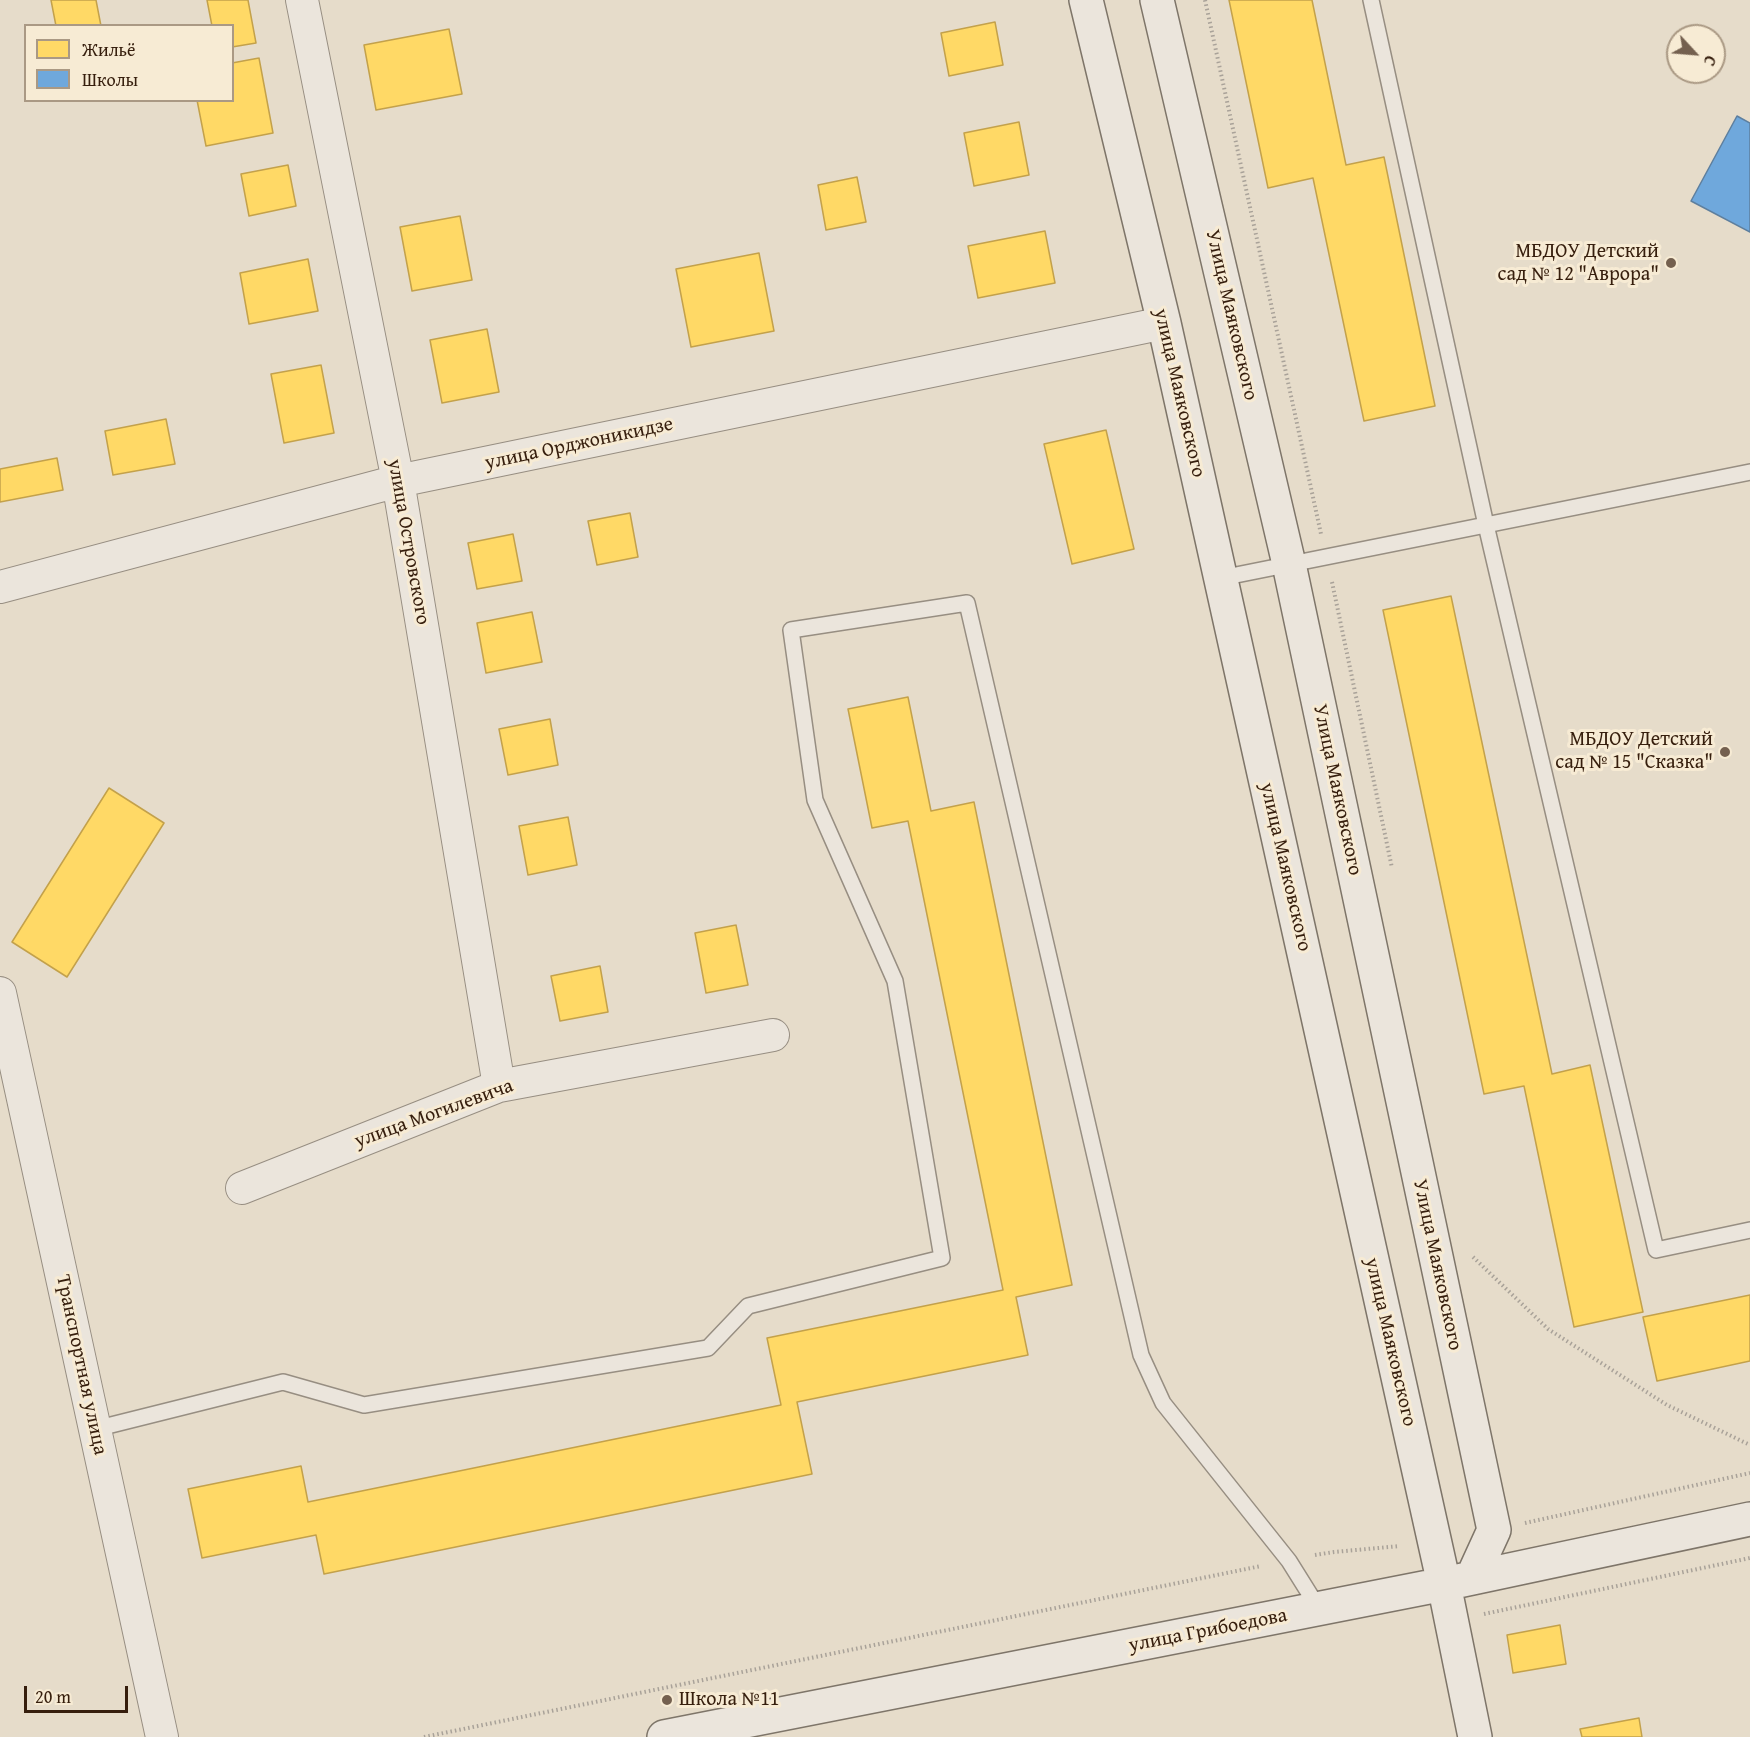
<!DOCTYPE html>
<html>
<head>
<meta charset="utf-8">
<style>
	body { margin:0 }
	#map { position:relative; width:1750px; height:1737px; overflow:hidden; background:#e6dcca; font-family:"Gentium Book Plus",serif }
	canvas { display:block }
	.legend { position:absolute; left:24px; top:24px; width:210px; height:78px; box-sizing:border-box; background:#f7ebd4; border:2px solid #aa9984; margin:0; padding:8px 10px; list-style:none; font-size:18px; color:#361e0d }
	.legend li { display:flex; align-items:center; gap:12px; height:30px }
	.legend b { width:30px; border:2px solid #aa9984 }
	.north { position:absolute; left:1666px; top:24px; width:60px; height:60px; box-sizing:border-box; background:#f7ebd4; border:2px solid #aa9984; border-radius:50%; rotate:116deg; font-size:16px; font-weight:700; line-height:24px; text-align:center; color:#361e0d }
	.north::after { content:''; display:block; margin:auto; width:21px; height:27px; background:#74604f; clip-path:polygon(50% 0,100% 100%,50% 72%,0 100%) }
	.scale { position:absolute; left:24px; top:1686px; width:104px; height:27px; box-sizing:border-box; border:3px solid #361e0d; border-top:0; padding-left:8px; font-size:18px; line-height:21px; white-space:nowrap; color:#361e0d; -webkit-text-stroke:4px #f7ebd4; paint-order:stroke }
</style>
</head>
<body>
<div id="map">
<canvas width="1750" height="1737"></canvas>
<ul class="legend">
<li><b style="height:16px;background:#ffd966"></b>Жильё</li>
<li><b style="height:16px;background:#6fa8dc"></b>Школы</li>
</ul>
<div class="north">С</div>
<div class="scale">20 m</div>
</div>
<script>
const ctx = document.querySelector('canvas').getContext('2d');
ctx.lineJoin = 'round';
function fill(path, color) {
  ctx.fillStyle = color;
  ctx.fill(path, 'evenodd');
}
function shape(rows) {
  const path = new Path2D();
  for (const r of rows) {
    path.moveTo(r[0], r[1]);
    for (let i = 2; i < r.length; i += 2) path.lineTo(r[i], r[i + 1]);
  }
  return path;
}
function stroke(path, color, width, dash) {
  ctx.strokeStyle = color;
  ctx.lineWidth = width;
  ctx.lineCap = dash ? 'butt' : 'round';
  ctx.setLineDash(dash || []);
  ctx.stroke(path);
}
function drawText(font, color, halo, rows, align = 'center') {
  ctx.font = font + ' "Gentium Book Plus",serif';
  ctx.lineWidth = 6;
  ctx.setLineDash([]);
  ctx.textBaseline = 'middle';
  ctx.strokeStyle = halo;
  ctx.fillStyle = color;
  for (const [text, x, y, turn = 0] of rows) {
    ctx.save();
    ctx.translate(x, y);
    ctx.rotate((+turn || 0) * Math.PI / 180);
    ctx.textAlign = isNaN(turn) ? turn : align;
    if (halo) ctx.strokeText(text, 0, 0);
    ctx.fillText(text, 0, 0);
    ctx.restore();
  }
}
const homes = shape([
	[51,0,96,0,101,26,56,26,51,0],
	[207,0,248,0,256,43,232,47,232,26,212,26,207,0],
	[1229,0,1312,0,1346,165,1384,157,1435,406,1364,421,1313,178,1268,188,1229,0],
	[995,22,1003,65,949,76,941,33,995,22],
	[449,29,462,94,376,110,364,45,449,29],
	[259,58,273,133,206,146,197,100,232,100,232,63,259,58],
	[1019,122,1029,175,974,186,964,133,1019,122],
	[288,165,296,206,249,216,241,174,288,165],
	[857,177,866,222,826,230,818,185,857,177],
	[460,216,472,280,412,291,400,227,460,216],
	[1045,231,1055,283,978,298,968,246,1045,231],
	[759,253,774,331,691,347,676,269,759,253],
	[308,259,318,311,249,324,240,273,308,259],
	[487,329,499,392,442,403,430,340,487,329],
	[321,365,334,433,284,443,271,374,321,365],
	[166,419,175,464,113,475,105,431,166,419],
	[1106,430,1134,549,1072,564,1044,444,1106,430],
	[57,458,63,490,0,502,0,469,57,458],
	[630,513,638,557,597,565,588,521,630,513],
	[513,534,522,581,477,589,468,543,513,534],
	[1451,596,1552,1074,1590,1065,1643,1312,1574,1327,1524,1086,1484,1094,1383,610,1451,596],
	[532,612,542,662,486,673,477,623,532,612],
	[908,697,931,811,974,802,1072,1285,1016,1297,1028,1355,797,1402,812,1474,324,1574,316,1535,202,1558,188,1489,301,1466,308,1502,781,1405,767,1338,1003,1290,908,821,872,828,848,709,908,697],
	[550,719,558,765,508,775,499,729,550,719],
	[109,788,164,823,67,977,12,942,109,788],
	[568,817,577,865,528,875,519,826,568,817],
	[736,925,748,985,706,993,695,933,736,925],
	[600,966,608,1012,560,1021,551,976,600,966],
	[1750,1295,1750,1361,1657,1381,1643,1317,1750,1295],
	[1560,1625,1566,1664,1513,1673,1507,1635,1560,1625],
	[1639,1718,1642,1737,1582,1737,1580,1729,1639,1718]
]);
fill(homes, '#ffd966');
stroke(homes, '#c3a14b', 1.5);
const schools = shape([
	[1737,116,1750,123,1750,232,1691,201,1737,116]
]);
fill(schools, '#6fa8dc');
stroke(schools, '#5e7f9e', 1.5);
const lane = shape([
	[1371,0,1486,525,1656,1250,1750,1230],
	[1221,578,1750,472],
	[95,1429,283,1382,364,1405,708,1348,748,1306,942,1258,895,981,815,800,791,630,967,603,1141,1355,1163,1403,1289,1561,1319,1609]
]);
const street = shape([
	[302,0,398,481,499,1086],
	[0,587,398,481,1164,323],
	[0,993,162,1737],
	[242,1188,499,1086,773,1035]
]);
const secondary = shape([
	[1086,0,1164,323,1444,1584,1475,1737],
	[1157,0,1289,564,1494,1530,1472,1578],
	[664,1737,1444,1584,1750,1519]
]);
stroke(lane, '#978e82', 18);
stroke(street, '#978e82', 34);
stroke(secondary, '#7e7569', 36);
stroke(shape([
	[1205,0,1321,534],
	[1332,582,1392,868],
	[1473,1257,1548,1329,1667,1405,1750,1445],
	[1525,1523,1750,1473],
	[1315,1555,1334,1552,1400,1546],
	[1484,1614,1750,1558],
	[424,1737,1261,1566]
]), '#a9a299', 4, [1.5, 3]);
stroke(lane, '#ebe5dc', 15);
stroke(street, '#ebe5dc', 32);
stroke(secondary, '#ebe5dc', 33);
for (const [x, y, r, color] of [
	[1671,263,6,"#74604f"],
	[1725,752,6,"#74604f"],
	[667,1700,6,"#74604f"]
]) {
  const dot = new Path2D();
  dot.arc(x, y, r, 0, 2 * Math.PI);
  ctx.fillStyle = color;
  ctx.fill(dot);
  stroke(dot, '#f7ebd4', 2);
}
drawText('20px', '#361e0d', '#f7ebd4', [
	["МБДОУ Детский",1659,252],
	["сад № 12 \"Аврора\"",1659,275],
	["МБДОУ Детский",1713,740],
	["сад № 15 \"Сказка\"",1713,763],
	["Школа №11",679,1700,"left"]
], 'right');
drawText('20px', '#361e0d', '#f7ebd4', [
	["Улица Маяковского",1231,315,77],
	["улица Маяковского",1179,393,77],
	["улица Орджоникидзе",579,444,-12],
	["улица Островского",408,542,80],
	["Улица Маяковского",1337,790,78],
	["улица Маяковского",1285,867,77],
	["улица Могилевича",434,1114,-20],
	["Улица Маяковского",1437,1265,78],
	["улица Маяковского",1390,1342,77],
	["Транспортная улица",81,1365,78],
	["улица Грибоедова",1208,1631,-11]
]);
</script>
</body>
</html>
